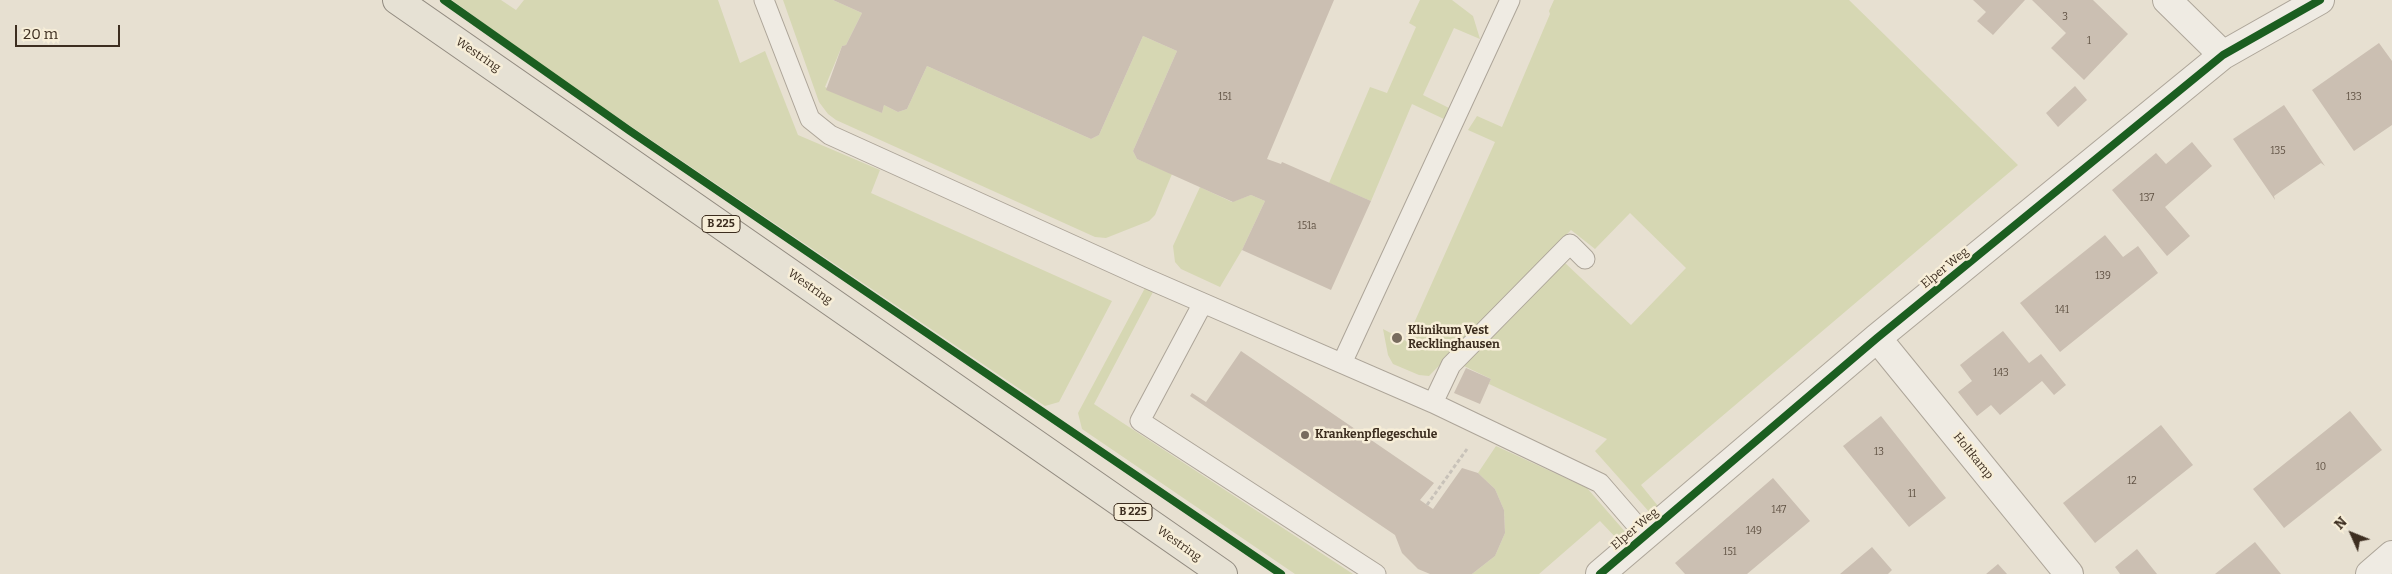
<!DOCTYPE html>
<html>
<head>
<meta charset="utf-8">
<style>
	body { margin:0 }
	#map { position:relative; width:2392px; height:574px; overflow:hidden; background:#e7e0d1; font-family:Bitter,serif }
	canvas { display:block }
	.north { position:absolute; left:2327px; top:509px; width:50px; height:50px; -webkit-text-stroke:4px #f7eed8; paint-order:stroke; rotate:314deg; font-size:14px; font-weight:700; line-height:20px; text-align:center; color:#3d2e20 }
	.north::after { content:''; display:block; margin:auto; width:18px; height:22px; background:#3d2e20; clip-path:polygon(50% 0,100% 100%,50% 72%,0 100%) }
	.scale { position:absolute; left:15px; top:25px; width:105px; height:22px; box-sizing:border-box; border:2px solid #3d2e20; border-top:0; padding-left:6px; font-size:15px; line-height:18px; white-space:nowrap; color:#3d2e20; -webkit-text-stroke:4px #f7eed8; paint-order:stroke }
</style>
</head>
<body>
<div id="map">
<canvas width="2392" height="574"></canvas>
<div class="north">N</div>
<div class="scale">20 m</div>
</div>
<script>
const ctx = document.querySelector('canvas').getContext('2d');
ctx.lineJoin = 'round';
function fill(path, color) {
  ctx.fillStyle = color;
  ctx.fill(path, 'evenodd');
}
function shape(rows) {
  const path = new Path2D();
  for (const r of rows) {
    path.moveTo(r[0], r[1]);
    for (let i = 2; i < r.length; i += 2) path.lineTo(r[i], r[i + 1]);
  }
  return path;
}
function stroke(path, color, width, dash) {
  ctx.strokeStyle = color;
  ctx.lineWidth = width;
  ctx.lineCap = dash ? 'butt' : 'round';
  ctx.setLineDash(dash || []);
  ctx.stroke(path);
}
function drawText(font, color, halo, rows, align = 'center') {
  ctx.font = font + ' Bitter,serif';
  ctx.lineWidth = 5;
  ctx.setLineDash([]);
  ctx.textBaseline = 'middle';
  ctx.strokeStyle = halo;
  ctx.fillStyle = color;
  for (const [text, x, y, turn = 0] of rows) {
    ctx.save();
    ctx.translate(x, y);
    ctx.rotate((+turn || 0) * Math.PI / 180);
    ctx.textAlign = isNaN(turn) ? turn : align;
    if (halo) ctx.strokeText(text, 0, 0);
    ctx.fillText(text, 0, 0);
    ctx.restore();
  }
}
fill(shape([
	[452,0,501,0,516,10,524,0,718,0,740,63,765,51,798,135,880,170,871,193,1112,301,1059,402,1045,406,546,69],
	[783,0,833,0,862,13,846,45,842,46,825,87,882,113,884,105,898,112,907,109,927,66,1091,139,1099,135,1143,36,1177,51,1133,151,1137,159,1172,174,1155,215,1149,221,1106,238,1095,237,836,120,828,114,819,102],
	[1420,0,1452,0,1473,16,1480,39,1454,28,1423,95,1449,108,1444,119,1412,104,1371,201,1329,183,1370,87,1387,93,1416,27,1409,23],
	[1554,0,1849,0,2018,165,1641,485,1658,506,1651,514,1595,451,1607,439,1489,384,1491,379,1464,366,1564,262,1631,325,1686,268,1630,213,1595,249,1571,230,1429,376,1419,375,1393,364,1388,355,1383,329,1406,341,1495,142,1468,130,1477,116,1502,127,1550,14,1549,11],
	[1200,187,1232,202,1251,195,1265,201,1242,250,1220,287,1181,269,1175,262,1173,246],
	[1145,288,1153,292,1094,404,1353,574,1295,574,1082,429,1078,413],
	[1496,446,1587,488,1627,534,1619,541,1600,521,1539,574,1472,574,1495,556,1505,533,1504,510,1495,489,1478,473]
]), '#d6d7b3');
fill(shape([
	[833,0,1334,0,1267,159,1281,164,1282,162,1371,201,1331,290,1242,250,1265,201,1251,195,1233,202,1137,159,1133,151,1177,51,1143,36,1099,135,1091,139,927,66,907,109,898,112,884,105,882,113,826,90,842,46,846,45,862,13],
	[1973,0,2025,0,1993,35,1977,21,1986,12],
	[2032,0,2093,0,2128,34,2084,80,2051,48,2066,33],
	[2379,43,2392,61,2392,125,2354,151,2312,90],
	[2075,86,2087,100,2058,127,2046,113],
	[2284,105,2325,166,2321,163,2274,196,2275,200,2233,139],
	[2192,142,2212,166,2165,207,2190,236,2167,256,2112,190,2156,153,2166,164],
	[2105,235,2123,257,2138,246,2158,273,2060,352,2020,303],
	[2003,331,2029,363,2041,354,2066,385,2054,395,2042,381,2000,415,1991,405,1977,416,1958,392,1972,381,1960,365],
	[1241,351,1434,483,1420,500,1433,509,1462,468,1478,473,1495,489,1504,510,1505,533,1495,556,1472,574,1430,574,1418,569,1402,553,1395,535,1190,396,1192,393,1206,402],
	[1466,368,1491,379,1480,404,1454,393],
	[2350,411,2382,450,2284,528,2253,489],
	[1881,416,1946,498,1909,527,1843,446],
	[2161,425,2193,465,2095,543,2063,503],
	[1773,478,1810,521,1747,574,1685,574,1675,563],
	[2255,542,2281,574,2215,574],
	[1872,547,1892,570,1888,574,1840,574],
	[2137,549,2157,574,2120,574,2115,567],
	[1998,564,2007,574,1986,574]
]), '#cbbfb2');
const lane = shape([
	[764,0,810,119,830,135,1141,276,1433,403,1600,483,1645,535],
	[1203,303,1140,421,1376,574],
	[1342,363,1510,0],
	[1433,403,1451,365,1570,244,1585,259]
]);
const street = shape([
	[2167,0,2223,55],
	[1877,338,2069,574],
	[1600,574,1877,338,2223,55,2320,0],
	[2370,574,2392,555]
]);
const primary = shape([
	[397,0,1223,574]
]);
stroke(lane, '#ada599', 21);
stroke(street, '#ada599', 30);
stroke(primary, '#928b80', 30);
stroke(shape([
	[1427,505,1467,449]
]), '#c8c2b9', 3, [4, 2.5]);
stroke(lane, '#efebe3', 19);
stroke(street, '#efebe3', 28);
stroke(primary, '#e6e1d4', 28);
stroke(shape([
	[444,0,630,131,1281,574],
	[1600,574,1877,338,2223,55,2320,0]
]), '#1b5e20', 8);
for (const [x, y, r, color] of [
	[1397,338,6,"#786c5e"],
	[1305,435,5,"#786c5e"]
]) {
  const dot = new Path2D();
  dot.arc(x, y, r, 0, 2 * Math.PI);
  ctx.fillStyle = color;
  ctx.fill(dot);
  stroke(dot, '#f7eed8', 2);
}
drawText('10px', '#605244', null, [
	["3",2065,17],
	["1",2089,41],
	["151",1225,97],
	["133",2354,97],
	["135",2278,151],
	["137",2147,198],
	["151a",1307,226],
	["139",2103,276],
	["141",2062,310],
	["143",2001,373],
	["13",1879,452],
	["10",2321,467],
	["12",2132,481],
	["11",1912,494],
	["147",1779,510],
	["149",1754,531],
	["151",1730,552]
]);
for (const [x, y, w] of [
	[721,224,38],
	[1133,512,38]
]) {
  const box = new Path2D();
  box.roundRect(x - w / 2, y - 8.5, w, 17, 4);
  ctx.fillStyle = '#f7eed8';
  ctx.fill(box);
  stroke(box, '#3d2e20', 1);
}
drawText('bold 11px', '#3d2e20', null, [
	["B 225",721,224],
	["B 225",1133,512]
]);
drawText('12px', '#3d2e20', '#f7eed8', [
	["Westring",478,55,34],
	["Elper Weg",1945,268,-39],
	["Westring",810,287,35],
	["Holtkamp",1973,456,51],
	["Elper Weg",1635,529,-40],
	["Westring",1179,544,35]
]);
drawText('bold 12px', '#3d2e20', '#f7eed8', [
	["Klinikum Vest",1408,331],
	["Recklinghausen",1408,345],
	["Krankenpflegeschule",1315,435]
], 'left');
</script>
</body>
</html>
